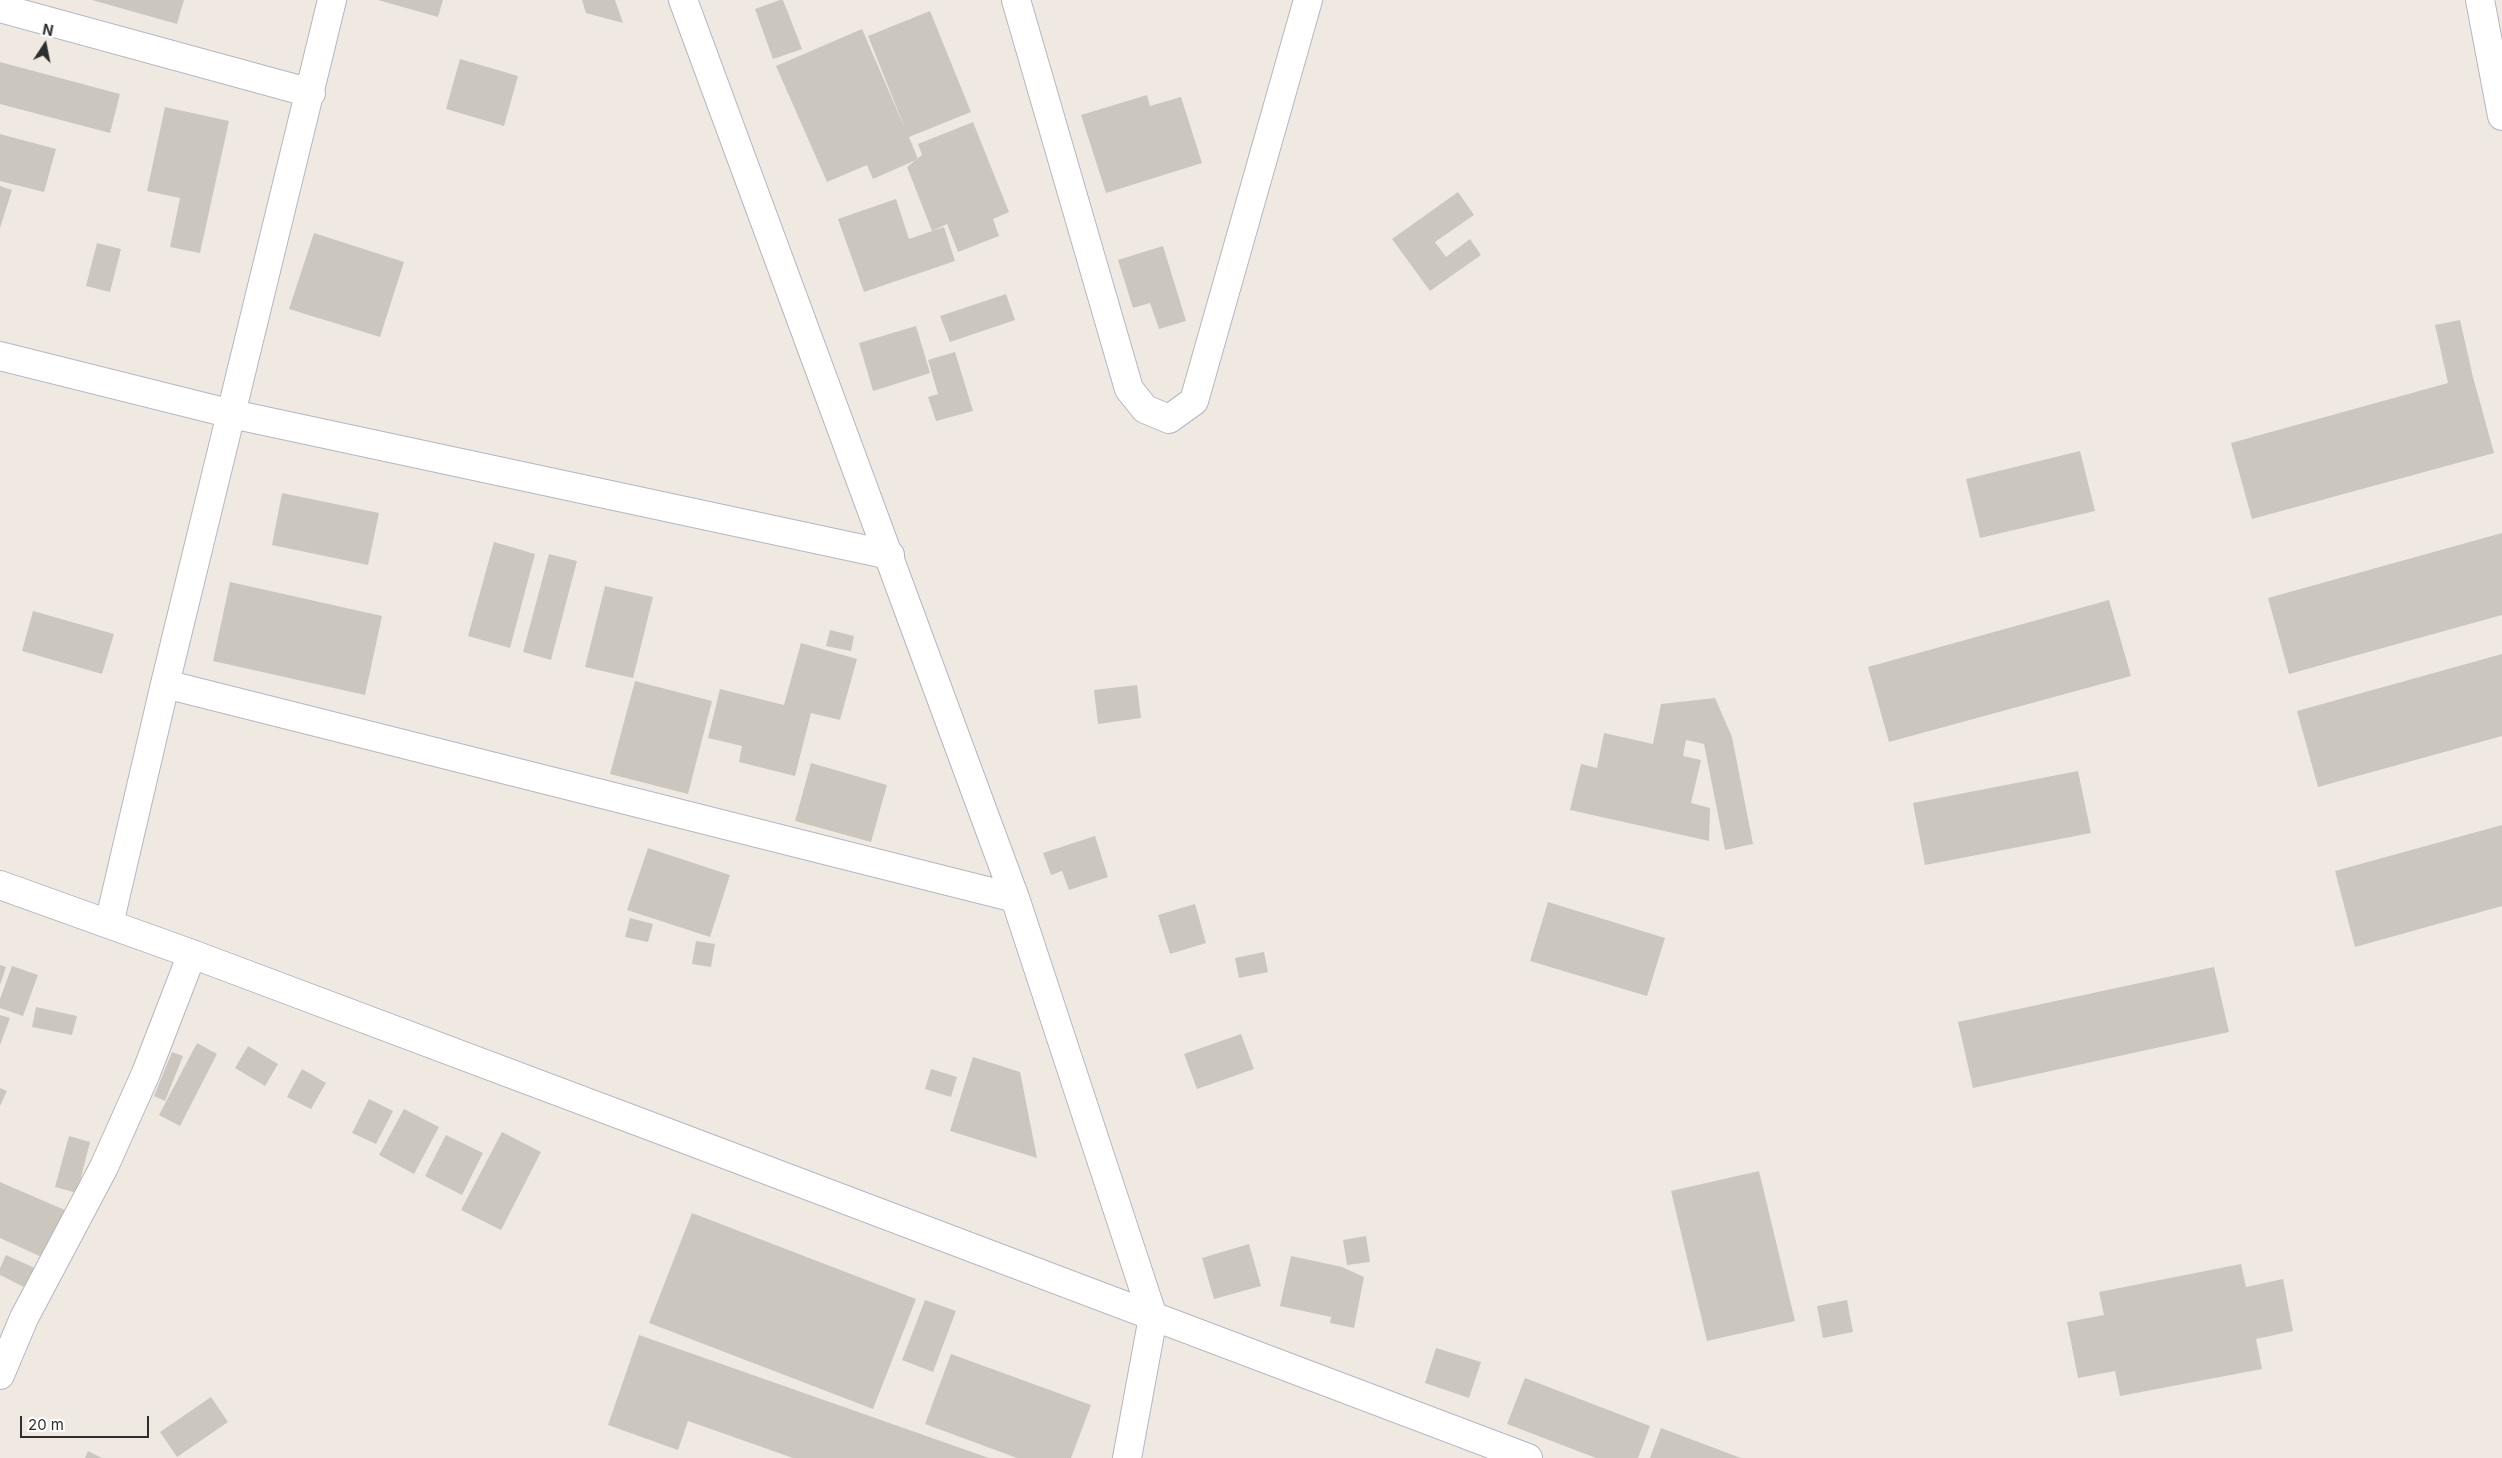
<!DOCTYPE html>
<html>
<head>
<meta charset="utf-8">
<style>
	body { margin:0 }
	#map { position:relative; width:2502px; height:1458px; overflow:hidden; background:#efe9e1; font-family:Inter,sans-serif }
	canvas { display:block }
	.north { position:absolute; left:20px; top:20px; width:50px; height:50px; -webkit-text-stroke:4px #fff; paint-order:stroke; rotate:11deg; font-size:14px; font-weight:700; line-height:20px; text-align:center; color:#2e2e2e }
	.north::after { content:''; display:block; margin:auto; width:18px; height:22px; background:#2e2e2e; clip-path:polygon(50% 0,100% 100%,50% 72%,0 100%) }
	.scale { position:absolute; left:20px; top:1416px; width:129px; height:22px; box-sizing:border-box; border:2px solid #2e2e2e; border-top:0; padding-left:6px; font-size:15px; line-height:18px; white-space:nowrap; color:#2e2e2e; -webkit-text-stroke:4px #fff; paint-order:stroke }
</style>
</head>
<body>
<div id="map">
<canvas width="2502" height="1458"></canvas>
<div class="north">N</div>
<div class="scale">20 m</div>
</div>
<script>
const ctx = document.querySelector('canvas').getContext('2d');
ctx.lineJoin = 'round';
function fill(path, color) {
  ctx.fillStyle = color;
  ctx.fill(path, 'evenodd');
}
function shape(rows) {
  const path = new Path2D();
  for (const r of rows) {
    path.moveTo(r[0], r[1]);
    for (let i = 2; i < r.length; i += 2) path.lineTo(r[i], r[i + 1]);
  }
  return path;
}
function stroke(path, color, width, dash) {
  ctx.strokeStyle = color;
  ctx.lineWidth = width;
  ctx.lineCap = dash ? 'butt' : 'round';
  ctx.setLineDash(dash || []);
  ctx.stroke(path);
}
fill(shape([
	[92,0,184,0,177,24],
	[378,0,443,0,438,17],
	[582,0,615,0,623,23,586,13],
	[780,0,783,0,802,49,773,59,755,9],
	[930,11,971,112,909,137,918,159,873,179,867,165,827,182,776,66,862,29,906,131,868,36],
	[460,59,518,76,504,126,446,109],
	[0,62,120,94,110,133,0,104],
	[1147,95,1150,106,1181,97,1202,163,1106,193,1081,115],
	[165,107,229,121,200,253,170,247,180,198,147,191],
	[973,122,1009,212,993,219,999,236,958,252,947,224,932,231,907,167,922,155,918,144],
	[0,134,56,149,44,192,0,181],
	[0,186,12,190,0,228],
	[1458,192,1474,215,1435,242,1446,257,1470,239,1481,255,1430,291,1392,239],
	[896,199,909,239,944,227,955,261,864,292,838,219],
	[314,233,404,262,380,337,289,309],
	[97,243,121,249,110,292,86,286],
	[1163,246,1186,321,1159,329,1150,303,1133,308,1118,260],
	[1006,294,1015,320,950,342,940,316],
	[2460,320,2473,377,2494,453,2252,519,2231,443,2448,383,2435,325],
	[916,326,930,373,873,391,859,343],
	[955,352,973,411,936,421,928,397,938,394,928,360],
	[2080,451,2095,511,1980,538,1966,479],
	[282,493,379,513,368,565,272,545],
	[2502,533,2502,615,2289,674,2268,598],
	[494,542,535,554,510,648,468,636],
	[549,554,577,561,551,660,523,652],
	[230,582,382,616,365,695,213,661],
	[605,586,653,597,633,678,585,667],
	[2109,600,2131,676,1889,742,1868,667],
	[33,611,114,634,102,674,22,651],
	[830,630,854,636,851,651,826,646],
	[801,643,857,659,840,720,811,713,795,776,739,762,742,746,708,738,720,689,784,705],
	[2502,654,2502,736,2318,787,2297,711],
	[635,681,712,701,688,794,610,774],
	[1137,685,1141,718,1098,724,1094,690],
	[1715,698,1732,737,1753,844,1725,850,1704,744,1686,740,1683,756,1701,760,1691,803,1710,808,1709,841,1570,810,1581,764,1597,768,1604,733,1653,744,1661,704],
	[811,763,887,785,871,842,795,821],
	[2078,771,2091,833,1925,865,1913,803],
	[2502,825,2502,906,2355,947,2335,871],
	[1095,836,1108,877,1069,890,1062,871,1051,875,1043,853],
	[648,848,730,875,710,937,627,910],
	[1548,902,1665,938,1647,996,1530,961],
	[1195,904,1206,943,1170,954,1158,915],
	[630,918,653,924,648,942,625,937],
	[696,941,715,944,711,967,692,964],
	[1264,952,1268,972,1239,978,1235,958],
	[0,965,6,967,0,985],
	[12,966,38,975,23,1016,0,1008,0,999],
	[2214,967,2229,1032,1973,1088,1958,1022],
	[36,1007,77,1016,72,1035,32,1027],
	[0,1015,10,1018,0,1045],
	[1241,1034,1254,1069,1197,1089,1184,1054],
	[197,1043,217,1054,180,1126,159,1115],
	[248,1046,278,1064,265,1086,235,1068],
	[172,1052,183,1056,165,1101,154,1096],
	[973,1057,1020,1072,1037,1158,950,1131],
	[302,1069,326,1083,311,1109,287,1097],
	[931,1069,957,1077,951,1097,925,1089],
	[0,1088,7,1091,0,1106],
	[369,1099,393,1111,376,1144,352,1133],
	[404,1109,439,1127,414,1174,379,1155],
	[502,1132,541,1152,501,1230,461,1210],
	[446,1135,483,1153,462,1195,425,1176],
	[69,1136,90,1142,77,1193,55,1187],
	[1759,1171,1795,1321,1707,1341,1671,1191],
	[0,1182,67,1211,46,1259,0,1238],
	[692,1213,916,1299,873,1409,649,1323],
	[1366,1236,1370,1262,1347,1265,1343,1240],
	[1249,1244,1261,1286,1214,1299,1202,1258],
	[6,1255,37,1269,28,1289,0,1275,0,1268],
	[1291,1256,1342,1267,1364,1277,1354,1328,1330,1323,1333,1309,1331,1317,1280,1306],
	[2241,1264,2246,1287,2283,1279,2293,1331,2256,1339,2262,1369,2120,1396,2115,1371,2078,1378,2067,1322,2104,1315,2099,1292],
	[925,1300,956,1311,933,1372,902,1360],
	[1847,1300,1853,1332,1823,1338,1817,1306],
	[639,1335,989,1458,793,1458,688,1421,678,1450,608,1425],
	[1436,1348,1481,1362,1469,1398,1425,1383],
	[951,1354,1091,1405,1071,1458,1017,1458,925,1424],
	[1525,1378,1650,1426,1638,1458,1596,1458,1507,1424],
	[211,1397,228,1422,177,1457,160,1432],
	[1661,1428,1741,1458,1650,1458],
	[88,1451,102,1458,85,1458]
]), '#cbc7bf');
const minor = shape([
	[683,0,1015,898,1153,1317,1127,1458],
	[1016,0,1129,389,1145,409,1169,419,1194,401,1308,0],
	[2480,0,2502,116],
	[0,8,311,93],
	[0,356,232,414,890,555],
	[165,684,1015,898],
	[0,885,192,954,674,1135,1528,1458],
	[109,924,165,684,332,0],
	[0,1375,24,1318,104,1167,146,1073,192,954]
]);
stroke(minor, '#b4b7c1', 30);
stroke(minor, '#fff', 28);
</script>
</body>
</html>
